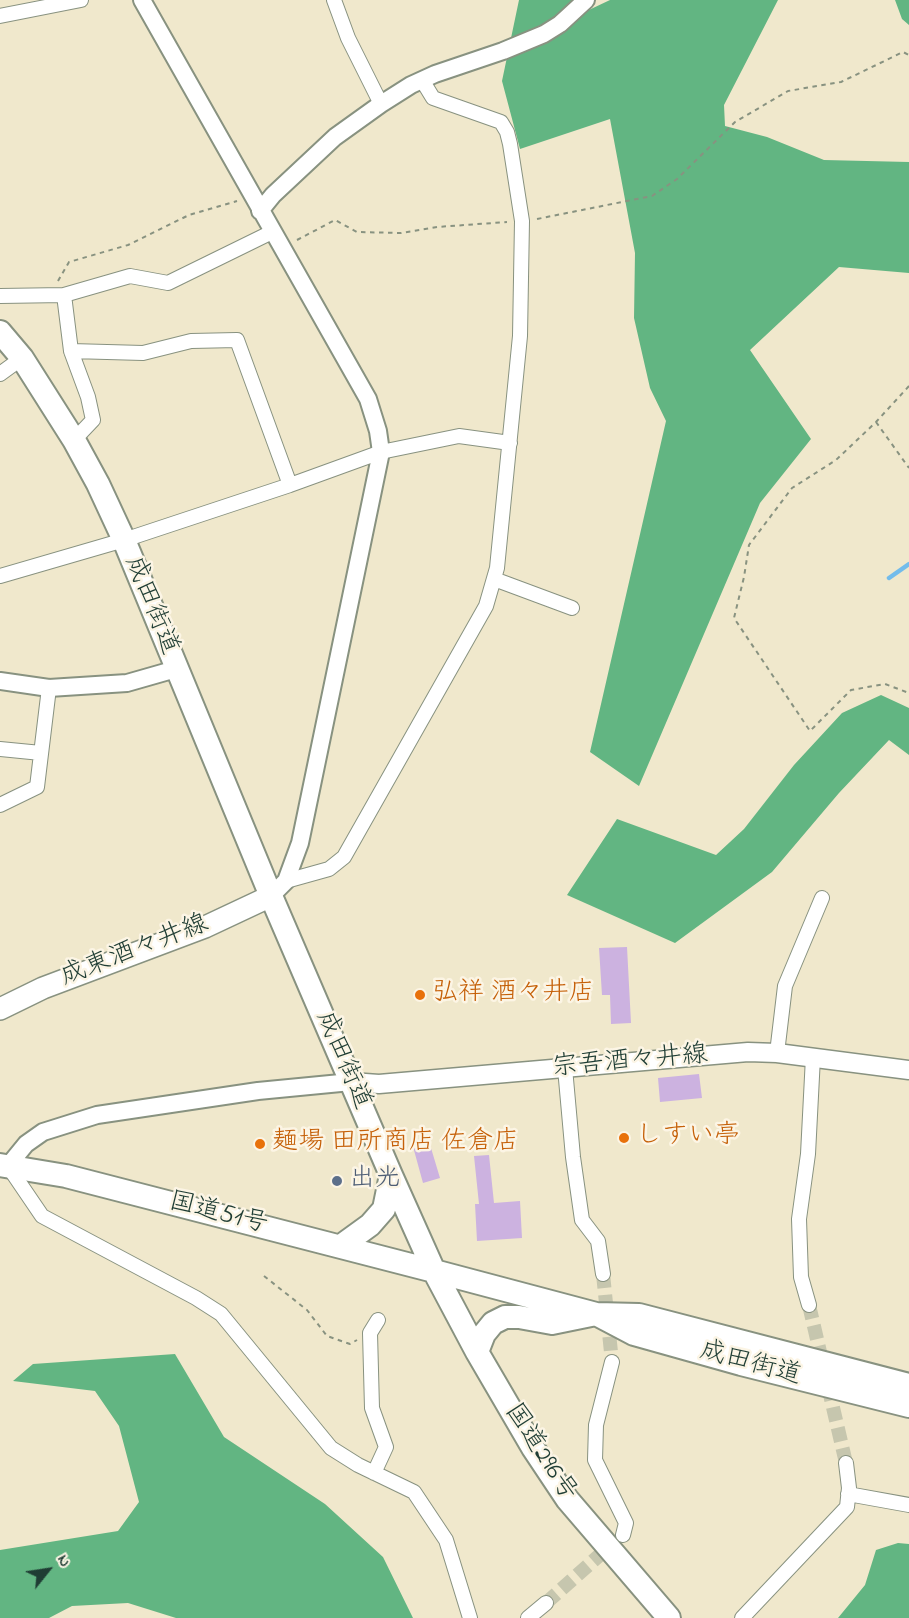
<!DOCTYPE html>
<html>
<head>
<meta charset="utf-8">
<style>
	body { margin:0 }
	#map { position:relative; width:909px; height:1618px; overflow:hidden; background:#f0e8cc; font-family:"Indie Flower",sans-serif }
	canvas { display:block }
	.north { position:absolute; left:18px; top:1540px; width:60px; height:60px; -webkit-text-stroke:4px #fcf5e5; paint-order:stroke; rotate:60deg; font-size:16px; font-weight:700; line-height:24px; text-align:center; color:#1f3d34 }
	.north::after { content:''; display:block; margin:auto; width:21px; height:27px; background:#1f3d34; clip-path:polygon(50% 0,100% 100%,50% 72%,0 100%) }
</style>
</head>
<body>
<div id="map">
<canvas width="909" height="1618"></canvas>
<div class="north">N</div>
</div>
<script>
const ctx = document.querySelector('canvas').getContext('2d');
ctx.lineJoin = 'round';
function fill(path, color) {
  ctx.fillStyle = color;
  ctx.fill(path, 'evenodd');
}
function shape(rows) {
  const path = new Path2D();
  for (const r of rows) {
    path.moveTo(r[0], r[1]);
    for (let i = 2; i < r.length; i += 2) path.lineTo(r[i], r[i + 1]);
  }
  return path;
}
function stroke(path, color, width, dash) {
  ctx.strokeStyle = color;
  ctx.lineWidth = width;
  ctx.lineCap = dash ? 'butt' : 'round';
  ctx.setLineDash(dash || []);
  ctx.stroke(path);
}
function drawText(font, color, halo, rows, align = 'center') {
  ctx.font = font + ' "Indie Flower","Klee One",sans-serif';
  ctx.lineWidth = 5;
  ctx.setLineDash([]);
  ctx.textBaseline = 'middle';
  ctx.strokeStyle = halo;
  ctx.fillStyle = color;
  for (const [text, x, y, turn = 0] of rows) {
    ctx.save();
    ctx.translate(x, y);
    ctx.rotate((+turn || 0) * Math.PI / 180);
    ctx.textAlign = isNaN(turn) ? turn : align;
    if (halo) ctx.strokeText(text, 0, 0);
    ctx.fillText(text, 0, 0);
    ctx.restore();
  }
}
fill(shape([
	[519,0,577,0,574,17,610,0,778,0,724,105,725,126,767,137,824,160,909,162,909,273,839,267,750,350,811,439,760,503,639,786,590,752,666,421,650,388,634,318,635,253,610,119,520,149,502,81],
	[895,0,909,0,909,25,902,19],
	[881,695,909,708,909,755,889,740,839,793,772,872,675,943,567,895,617,819,716,855,744,829,794,765,842,713],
	[175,1354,224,1437,325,1504,383,1557,413,1618,176,1618,128,1603,72,1606,49,1618,0,1618,0,1550,118,1531,139,1502,119,1426,95,1391,13,1381,33,1364],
	[898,1543,909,1544,909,1618,838,1618,865,1585,876,1550]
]), '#62b582');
stroke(shape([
	[889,578,909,564]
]), '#73bceb', 4.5);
fill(shape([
	[627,947,631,1023,611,1024,610,995,602,995,599,948],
	[699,1074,702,1098,660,1102,658,1078],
	[428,1138,440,1178,423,1183,412,1143],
	[489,1155,494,1203,520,1201,522,1238,477,1241,475,1204,479,1204,474,1156]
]), '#ccb2e0');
stroke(shape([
	[603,1274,612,1362],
	[809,1305,846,1463],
	[546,1603,612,1544]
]), '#c6c6ae', 14, [14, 7]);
const minor = shape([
	[334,0,348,38,381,104],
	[0,16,81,0],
	[64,295,71,351,88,397,93,420,74,440],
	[0,296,64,295,130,276,168,283,272,232],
	[71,351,143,353,191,341,237,340,290,485],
	[0,374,22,358],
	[0,576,124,540,290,485,381,452,459,436,510,443],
	[494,579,572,608],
	[0,749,41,753],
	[0,805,37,787,49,688],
	[286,881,329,869,344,857,486,606,497,568,520,336,522,221,510,144,507,132,501,122,433,98,422,80],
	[777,1053,785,986,822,898],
	[565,1068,573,1157,582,1220,598,1241,603,1274],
	[8,1166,42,1216,196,1298,221,1314,331,1448,358,1465,414,1492,446,1540,470,1618],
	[809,1305,801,1277,799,1219,808,1154,813,1057],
	[612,1362,596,1425,595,1460,626,1523,623,1535],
	[374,1473,386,1447,372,1408,370,1333,378,1320],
	[848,1494,909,1505],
	[528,1618,546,1603],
	[742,1618,847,1507,849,1488,846,1463]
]);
const tertiary = shape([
	[142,0,368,399,378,431,381,452,300,843,286,881,271,896],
	[260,211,273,195,335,137,381,104,411,85,435,74,503,51,544,34,560,24,586,0],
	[0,681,49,688,127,683,176,669],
	[8,1166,26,1144,43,1132,97,1115,258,1091,351,1082]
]);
const secondary = shape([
	[351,1082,379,1084,748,1052,777,1053,909,1070]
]);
const primary = shape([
	[0,1009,43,988,205,927,271,896]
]);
const trunk = shape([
	[0,332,22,358,74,440,98,484,124,540,271,896,391,1175,434,1271,477,1352,533,1448,567,1499,669,1618],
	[0,1165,66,1176,434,1271,596,1314,634,1334,741,1364,909,1406],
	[341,1246,370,1225,384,1209,391,1175],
	[477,1352,484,1334,493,1323,505,1317,519,1317,552,1323,596,1314,639,1315,909,1385]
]);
stroke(minor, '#889280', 16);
stroke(tertiary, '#889280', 20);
stroke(secondary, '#889280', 21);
stroke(primary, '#889280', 24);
stroke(trunk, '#889280', 26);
stroke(shape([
	[537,219,652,196,677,179,735,122,788,91,841,82,903,52,909,55],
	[297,240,335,220,357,232,401,233,437,227,507,222],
	[58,281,69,262,128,245,189,215,237,201],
	[909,386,876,422,836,460,792,488,749,545,744,577,734,618,810,731,851,690,885,684,909,693],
	[876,422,909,468],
	[264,1276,307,1310,327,1336,350,1344,357,1340]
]), '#889280', 2, [4.5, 4.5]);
stroke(minor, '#fff', 14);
stroke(tertiary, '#fff', 16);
stroke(secondary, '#fff', 18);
stroke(primary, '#fff', 21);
stroke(trunk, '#fff', 22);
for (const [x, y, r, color] of [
	[420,995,6,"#e8710a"],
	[624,1138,6,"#e8710a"],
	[260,1144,6,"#e8710a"],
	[337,1181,6,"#5c6f8a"]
]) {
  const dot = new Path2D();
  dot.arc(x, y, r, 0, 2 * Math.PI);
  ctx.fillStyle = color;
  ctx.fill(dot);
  stroke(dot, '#fcf5e5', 2);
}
drawText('26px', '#1f3d34', '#fcf5e5', [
	["成田街道",150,606,68],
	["成東酒々井線",135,952,-21],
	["成田街道",342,1061,67],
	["宗吾酒々井線",630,1063,-5],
	["国道51号",218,1215,14],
	["成田街道",750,1365,15],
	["国道296号",539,1453,57]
]);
drawText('26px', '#c56008', '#fcf5e5', [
	["弘祥 酒々井店",432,995],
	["しすい亭",636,1138],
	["麺場 田所商店 佐倉店",272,1144]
], 'left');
drawText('26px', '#4e5e75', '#fcf5e5', [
	["出光",349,1181]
], 'left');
</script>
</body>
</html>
